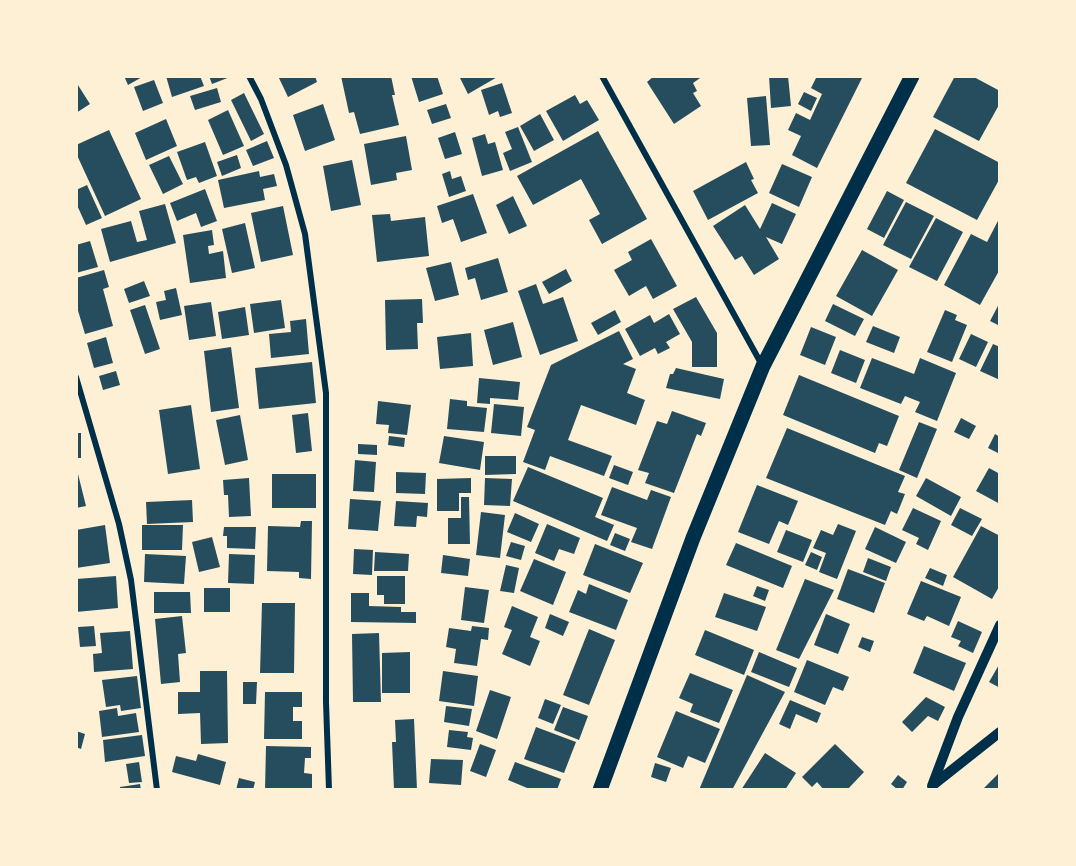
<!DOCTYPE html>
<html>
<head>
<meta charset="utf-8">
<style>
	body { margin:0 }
	#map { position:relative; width:1076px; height:866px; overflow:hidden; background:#fdf0d5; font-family:"Playfair Display",serif }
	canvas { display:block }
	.frame { position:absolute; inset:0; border:78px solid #fdf0d5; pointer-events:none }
</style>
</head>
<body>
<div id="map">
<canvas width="1076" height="866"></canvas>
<div class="frame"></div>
</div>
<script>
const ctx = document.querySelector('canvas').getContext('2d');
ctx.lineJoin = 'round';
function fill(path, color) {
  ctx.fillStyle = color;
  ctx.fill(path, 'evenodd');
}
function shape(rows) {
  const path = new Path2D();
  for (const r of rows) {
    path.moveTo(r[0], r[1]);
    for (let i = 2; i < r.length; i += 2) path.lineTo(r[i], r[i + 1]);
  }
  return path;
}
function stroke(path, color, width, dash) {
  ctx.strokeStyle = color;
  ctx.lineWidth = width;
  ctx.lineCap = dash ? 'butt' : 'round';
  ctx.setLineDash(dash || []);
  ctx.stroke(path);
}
fill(shape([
	[124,76,144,76,128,85],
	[166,76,200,76,204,86,172,97],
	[209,76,230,76,230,77,212,84],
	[278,76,315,76,317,82,288,97],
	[341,76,391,76,395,95,392,95,399,125,360,134,354,112,349,113],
	[411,76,437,76,443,94,419,102],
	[459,76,499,76,468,94],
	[654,76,703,76,693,83,697,91,693,93,701,106,674,124,647,82],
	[769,76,788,76,791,106,771,108],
	[817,76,863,76,817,168,792,155,801,136,788,130,796,113,810,120,822,94,811,88],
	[955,76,972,76,1000,91,1000,103,979,141,933,117],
	[154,80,163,103,143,111,134,87],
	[76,82,90,104,76,113],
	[502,83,512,113,500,117,498,111,489,115,481,90],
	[217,88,221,102,195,110,190,96],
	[804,92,817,98,811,111,798,104],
	[244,93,264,134,251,141,231,100],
	[575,95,580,104,587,100,599,120,563,141,546,111],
	[766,96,770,145,751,146,747,98],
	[323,104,335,140,305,151,293,115],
	[446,104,451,118,432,124,427,110],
	[228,110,244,146,223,155,208,120],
	[540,114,554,140,534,151,520,126],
	[166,119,177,146,146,160,135,133],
	[518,127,532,162,510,171,503,153,512,149,505,132],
	[935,129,1000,163,1000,178,977,220,906,183],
	[109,130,141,199,105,216,76,153,76,145],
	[598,131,647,219,602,244,589,220,600,214,581,179,533,205,517,176],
	[455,132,462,154,445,159,438,138],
	[485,134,488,144,495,142,503,170,482,176,472,138],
	[406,136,412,170,396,173,397,180,371,185,364,144],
	[267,141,274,158,253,166,246,150],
	[205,142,217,176,199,183,196,177,187,180,177,152],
	[237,155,241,168,222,176,217,162],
	[169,156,183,184,163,194,149,165],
	[352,160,361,205,331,211,323,166],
	[746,162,754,179,751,180,758,193,708,220,693,191],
	[782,164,812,177,799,207,769,193],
	[259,171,260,177,274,174,277,186,263,189,265,200,224,208,218,180],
	[450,171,452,179,461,176,466,191,449,197,442,174],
	[87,185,102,218,86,225,76,203,76,190],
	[205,189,217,221,201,227,196,213,177,221,170,203],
	[887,191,904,200,884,238,867,229],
	[473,194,487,233,461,242,453,219,442,223,437,206],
	[513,196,527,226,509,234,496,205],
	[906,202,934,216,911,259,883,245],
	[772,203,796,214,782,244,766,237,779,259,754,275,742,256,735,260,713,226,745,205,760,229],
	[165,204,176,243,110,262,101,229,131,221,137,242,147,240,139,211],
	[283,206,293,255,261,262,251,213],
	[390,214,391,221,425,217,429,256,377,262,372,215],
	[1000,217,1000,269,980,305,944,285,971,234,987,242],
	[936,218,963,232,937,281,909,267],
	[245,223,255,268,232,273,222,229],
	[212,230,214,245,208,246,209,254,223,251,226,278,190,283,183,235],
	[651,239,677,286,653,299,646,286,629,296,614,270,632,260,628,252],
	[90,241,98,267,76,273,76,245],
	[862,250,898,270,872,316,836,296],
	[498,258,508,292,481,300,475,278,468,280,465,268],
	[451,262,459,295,435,301,426,268],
	[566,269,572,281,549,294,542,282],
	[104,270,109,287,103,289,113,326,85,334,76,304,76,278],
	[144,281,150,296,129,303,124,289],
	[536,284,543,304,563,297,578,341,540,355,518,291],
	[176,288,182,315,160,320,156,302,166,300,164,291],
	[696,297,717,333,717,367,692,367,692,342,673,309],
	[422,299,423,323,417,323,418,349,386,350,385,300],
	[281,300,285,328,254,333,250,304],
	[211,302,216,336,189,340,184,306],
	[1000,302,1000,326,990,321],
	[833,304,864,319,855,336,825,321],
	[145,305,160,349,145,354,130,310],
	[245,307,249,335,222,339,218,312],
	[615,310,621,322,598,335,591,323],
	[945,310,957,315,955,320,967,325,952,362,927,352],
	[669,314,680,334,666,342,670,348,658,354,655,348,640,356,625,329,650,315,654,323],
	[306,319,309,354,271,358,269,334,291,332,290,321],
	[513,322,522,357,493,365,484,330],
	[873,326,900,337,894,353,866,342],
	[811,327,836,337,825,365,800,355],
	[619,331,633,359,623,364,636,369,627,393,645,400,636,425,581,405,568,440,612,456,604,476,550,456,545,470,523,462,535,430,527,427,551,365],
	[471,333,473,366,440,369,437,337],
	[971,334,988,342,976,367,959,359],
	[106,337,113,363,94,368,87,343],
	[993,344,1000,347,1000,380,980,371],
	[231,347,239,408,211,412,204,351],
	[840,350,865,360,856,383,831,373],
	[872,358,914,374,920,358,956,373,937,421,915,412,920,402,905,396,901,404,860,388],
	[312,362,316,403,259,409,255,368],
	[676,368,724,379,720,399,666,388,670,374,673,374],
	[116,371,120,385,103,390,99,376],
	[799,375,899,416,887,446,879,443,875,453,783,415],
	[479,378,520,382,518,400,490,398,490,404,477,403],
	[450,399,467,401,467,406,487,408,484,432,447,429],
	[378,401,411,405,407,435,388,433,389,425,376,424],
	[494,404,524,407,521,436,491,433],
	[191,405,200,469,168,474,159,410],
	[672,411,706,423,701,436,697,434,674,493,645,483,649,473,638,470,657,421,667,424],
	[308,413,312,451,296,453,292,415],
	[240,415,248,460,225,465,216,420],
	[961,418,976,426,969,439,954,432],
	[919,422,937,429,917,478,899,470],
	[787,428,905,476,898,492,905,494,897,514,891,511,885,525,766,478],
	[76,433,81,433,81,458,76,458],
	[995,434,1000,437,1000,454,988,448],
	[389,436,405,438,404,447,388,445],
	[444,436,484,442,480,470,439,463],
	[358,444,377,445,377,455,358,454],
	[485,456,516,456,516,474,485,475],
	[355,460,376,462,374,492,353,491],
	[614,465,633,472,628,485,609,478],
	[528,467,603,498,595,517,614,525,607,541,513,501],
	[989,468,1000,474,1000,504,976,491],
	[77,470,86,506,76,508,76,471],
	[396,472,426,473,425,494,396,493],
	[272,474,316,474,316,508,272,508],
	[249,478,251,516,229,517,228,495,224,495,223,480],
	[471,478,471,493,459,493,459,511,437,511,437,479],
	[485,478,512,479,510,506,484,505],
	[926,478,961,497,951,516,916,496],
	[757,485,798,501,788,525,779,521,769,544,738,532],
	[612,487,647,500,651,490,671,497,652,549,631,542,637,528,601,515],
	[461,497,469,497,470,544,448,544,448,518,461,518],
	[350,499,381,501,378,531,348,529],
	[192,500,193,522,147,524,146,502],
	[396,501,428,503,427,517,417,516,416,527,394,526],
	[913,508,941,521,928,550,916,544,919,538,902,530],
	[960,508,982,519,972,536,951,525],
	[481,512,505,515,500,558,476,555],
	[515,513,539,524,531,542,507,532],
	[301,521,312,521,311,579,299,578,299,572,267,571,268,526,300,527],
	[547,524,580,538,574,554,559,549,554,561,535,553],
	[838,524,856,531,837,579,819,572,826,553,813,548,821,530,833,535],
	[105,525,110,563,76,568,76,530],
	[142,525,183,525,182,550,142,550],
	[981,526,1000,536,1000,585,992,599,953,577],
	[224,527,256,527,255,549,227,548,227,536,223,536],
	[875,527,906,542,896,563,865,549],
	[786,530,812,540,803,562,777,552],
	[615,533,630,539,625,551,610,545],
	[212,537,220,567,199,572,192,542],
	[511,542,525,546,521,560,506,556],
	[736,543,792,566,783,588,726,565],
	[595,544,643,563,630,593,583,575],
	[354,549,373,550,372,575,353,574],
	[375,552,409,554,408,571,374,571],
	[811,552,822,557,817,570,805,565],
	[145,554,186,556,184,584,144,582],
	[229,554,255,555,254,584,228,583],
	[443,555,470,559,468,576,441,573],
	[868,558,891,567,886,581,863,572],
	[534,559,566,572,553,605,520,591],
	[506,565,519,568,514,593,500,591],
	[930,568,947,575,943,586,925,578],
	[848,569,885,583,874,613,837,599],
	[116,576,118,608,76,612,76,579],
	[377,576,405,576,405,604,384,604,384,595,377,595],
	[805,579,834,590,799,659,776,650],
	[921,581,961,597,949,626,927,616,924,621,907,614],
	[589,584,628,600,616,630,569,612,578,590,586,594],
	[757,586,769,590,765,601,753,596],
	[465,587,489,590,484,623,461,620],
	[204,588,230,588,230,612,204,612],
	[154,592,190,592,191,613,154,613],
	[351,593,369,593,369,606,401,607,401,612,416,612,416,623,351,622],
	[724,593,766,607,757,631,715,617],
	[262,603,295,603,294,673,260,673],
	[512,606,538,617,530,637,540,641,530,666,502,654,512,630,504,627],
	[550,614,569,622,563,636,545,628],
	[826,614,850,624,838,654,814,645],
	[182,616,186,653,178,654,180,682,161,684,155,619],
	[958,621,982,632,973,653,958,646,961,641,951,637],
	[94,626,96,646,80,647,78,627],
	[472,626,489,628,488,640,481,639,477,666,454,663,456,649,446,647,449,628,471,631],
	[589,629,615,640,589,705,563,695],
	[705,630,754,650,744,675,695,655],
	[130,631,133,669,94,672,93,654,102,653,100,633],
	[379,633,381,702,353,702,352,634],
	[862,637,874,641,870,652,858,647],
	[924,646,966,663,954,691,913,673],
	[410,652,410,693,382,693,382,653],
	[759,652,797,668,789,687,751,672],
	[807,660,849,677,843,691,833,687,825,705,794,692],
	[1000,663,1000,688,989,682],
	[200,671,227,671,228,743,201,744,200,713,178,714,178,692,200,692],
	[443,671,478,676,474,706,439,701],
	[690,673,733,690,719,723,690,712,693,704,679,698],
	[747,675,785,692,732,790,699,790],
	[137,676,141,708,121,711,120,705,106,707,102,680],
	[243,682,257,682,256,704,243,704],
	[490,690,511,697,497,739,476,731],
	[265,692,302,692,302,707,293,707,293,721,302,721,302,739,264,739],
	[926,697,945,707,938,721,928,716,912,732,902,722],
	[545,699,561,705,553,724,538,718],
	[790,700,821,713,817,723,796,714,790,729,779,724],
	[446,706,472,709,469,726,444,722],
	[563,707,588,716,579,740,554,730],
	[117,708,118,716,136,713,139,732,102,737,99,711],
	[676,711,720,729,705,763,688,756,683,768,657,757],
	[414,719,417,790,394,790,392,742,396,742,395,720],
	[536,727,576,742,564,773,524,759],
	[449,730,468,732,467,737,473,738,471,750,447,747],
	[76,731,85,734,81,749,76,747],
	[142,735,145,756,105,762,103,740],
	[480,744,496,750,486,777,470,771],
	[835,744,864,772,847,790,824,790,817,782,812,787,802,777],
	[266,746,311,747,311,758,305,758,304,773,312,774,312,790,265,790],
	[765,753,796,773,785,790,741,790],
	[198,754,226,762,220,785,172,772,176,756,196,761],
	[431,759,463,760,461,785,429,783],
	[139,762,142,782,129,783,126,764],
	[515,762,561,779,557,790,532,790,508,780],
	[655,763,671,768,666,782,651,777],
	[1000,772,1000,790,982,790],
	[898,775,907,782,902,790,898,790,891,784],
	[239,778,255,782,253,790,236,790],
	[140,784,141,790,120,790,120,787]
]), '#264d5e');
stroke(shape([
	[249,76,261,99,286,165,305,234,326,393,326,702,329,790],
	[602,76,762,365],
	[76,377,119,524,131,580,157,790]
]), '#003049', 6);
stroke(shape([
	[933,785,1000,732],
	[932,786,958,717,1000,625]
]), '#003049', 10);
stroke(shape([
	[600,790,693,538,763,366,912,76]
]), '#003049', 15);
</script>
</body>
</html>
